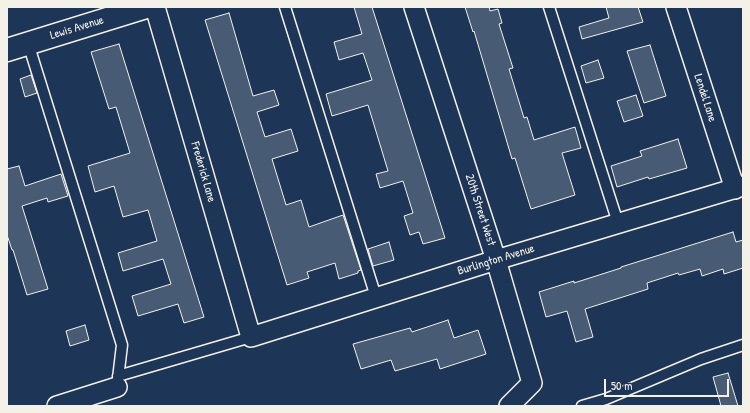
<!DOCTYPE html>
<html>
<head>
<meta charset="utf-8">
<style>
	body { margin:0 }
	#map { position:relative; width:750px; height:413px; overflow:hidden; background:#1d3557; font-family:"Patrick Hand",sans-serif }
	canvas { display:block }
	.frame { position:absolute; inset:0; border:8px solid #f4f1e8; pointer-events:none }
	.scale { position:absolute; left:604px; top:379px; width:125px; height:18px; box-sizing:border-box; border:2px solid #f4f1e8; border-top:0; padding-left:5px; font-size:12px; line-height:14px; white-space:nowrap; color:#f4f1e8; -webkit-text-stroke:3px #1d3557; paint-order:stroke }
</style>
</head>
<body>
<div id="map">
<canvas width="750" height="413"></canvas>
<div class="frame"></div>
<div class="scale">50 m</div>
</div>
<script>
const ctx = document.querySelector('canvas').getContext('2d');
ctx.lineJoin = 'round';
function fill(path, color) {
  ctx.fillStyle = color;
  ctx.fill(path, 'evenodd');
}
function shape(rows) {
  const path = new Path2D();
  for (const r of rows) {
    path.moveTo(r[0], r[1]);
    for (let i = 2; i < r.length; i += 2) path.lineTo(r[i], r[i + 1]);
  }
  return path;
}
function stroke(path, color, width, dash) {
  ctx.strokeStyle = color;
  ctx.lineWidth = width;
  ctx.lineCap = dash ? 'butt' : 'round';
  ctx.setLineDash(dash || []);
  ctx.stroke(path);
}
function drawText(font, color, halo, rows, align = 'center') {
  ctx.font = font + ' "Patrick Hand",sans-serif';
  ctx.lineWidth = 4;
  ctx.setLineDash([]);
  ctx.textBaseline = 'middle';
  ctx.strokeStyle = halo;
  ctx.fillStyle = color;
  for (const [text, x, y, turn = 0] of rows) {
    ctx.save();
    ctx.translate(x, y);
    ctx.rotate((+turn || 0) * Math.PI / 180);
    ctx.textAlign = isNaN(turn) ? turn : align;
    if (halo) ctx.strokeText(text, 0, 0);
    ctx.fillText(text, 0, 0);
    ctx.restore();
  }
}
const building = shape([
	[354,7,372,7,445,238,423,244,419,232,410,235,404,216,413,213,403,181,380,188,376,174,388,171,368,105,332,116,326,94,372,80,363,53,339,60,334,42,362,34,354,7],
	[465,7,489,7,490,11,498,9,502,23,499,24,513,68,509,69,524,118,527,117,534,140,575,127,581,148,562,153,575,195,531,209,515,158,512,159,474,31,473,32,465,7],
	[606,7,638,7,643,22,582,39,579,27,609,18,606,7],
	[229,13,253,96,274,90,279,105,257,112,265,137,291,129,298,151,272,159,286,205,301,200,309,227,343,215,361,270,358,271,358,273,339,279,335,263,307,272,309,278,287,285,205,20,229,13],
	[119,44,204,317,184,323,178,304,138,316,132,296,171,284,163,259,123,271,118,253,157,241,148,210,123,217,114,186,95,192,88,166,130,153,116,107,109,109,91,52,119,44],
	[650,45,666,96,644,103,627,51,650,45],
	[598,60,604,78,586,83,581,66,598,60],
	[31,75,37,93,25,97,20,79,31,75],
	[636,95,643,116,624,122,617,101,636,95],
	[678,139,687,168,649,179,648,177,617,187,611,166,642,156,640,151,678,139],
	[19,166,25,186,61,174,68,196,48,202,47,198,22,206,48,289,27,295,13,250,12,250,7,235,7,169,19,166],
	[733,232,736,242,743,240,743,268,724,274,723,269,702,276,700,269,679,275,678,273,647,283,648,289,585,309,593,337,576,342,567,311,546,317,539,292,574,281,574,283,621,268,621,267,733,232],
	[389,242,394,260,373,266,368,249,389,242],
	[448,320,454,338,478,330,486,354,440,369,437,359,395,371,391,360,361,369,353,344,410,328,412,332,448,320],
	[85,325,89,340,70,346,66,331,85,325],
	[728,373,738,406,721,406,713,377,728,373]
]);
fill(building, '#485b74');
stroke(building, '#f4f1e8', 1);
const service = shape([
	[285,7,376,297],
	[549,7,618,223],
	[28,43,122,345,117,387],
	[118,376,251,337],
	[582,406,606,399,701,359,743,345]
]);
const minor = shape([
	[155,7,251,337,496,260,743,186],
	[414,7,496,260,532,383,509,406],
	[676,7,735,189],
	[57,406,117,387]
]);
const tertiary = shape([
	[7,50,146,7]
]);
stroke(service, '#f4f1e8', 13);
stroke(minor, '#f4f1e8', 22);
stroke(tertiary, '#f4f1e8', 25);
stroke(service, '#1d3557', 10);
stroke(minor, '#1d3557', 19);
stroke(tertiary, '#1d3557', 22);
drawText('12px', '#f4f1e8', '#1d3557', [
	["Lewis Avenue",77,28,-17],
	["Lendel Lane",705,98,72],
	["Frederick Lane",203,172,74],
	["20th Street West",480,210,72],
	["Burlington Avenue",496,260,-17]
]);
</script>
</body>
</html>
